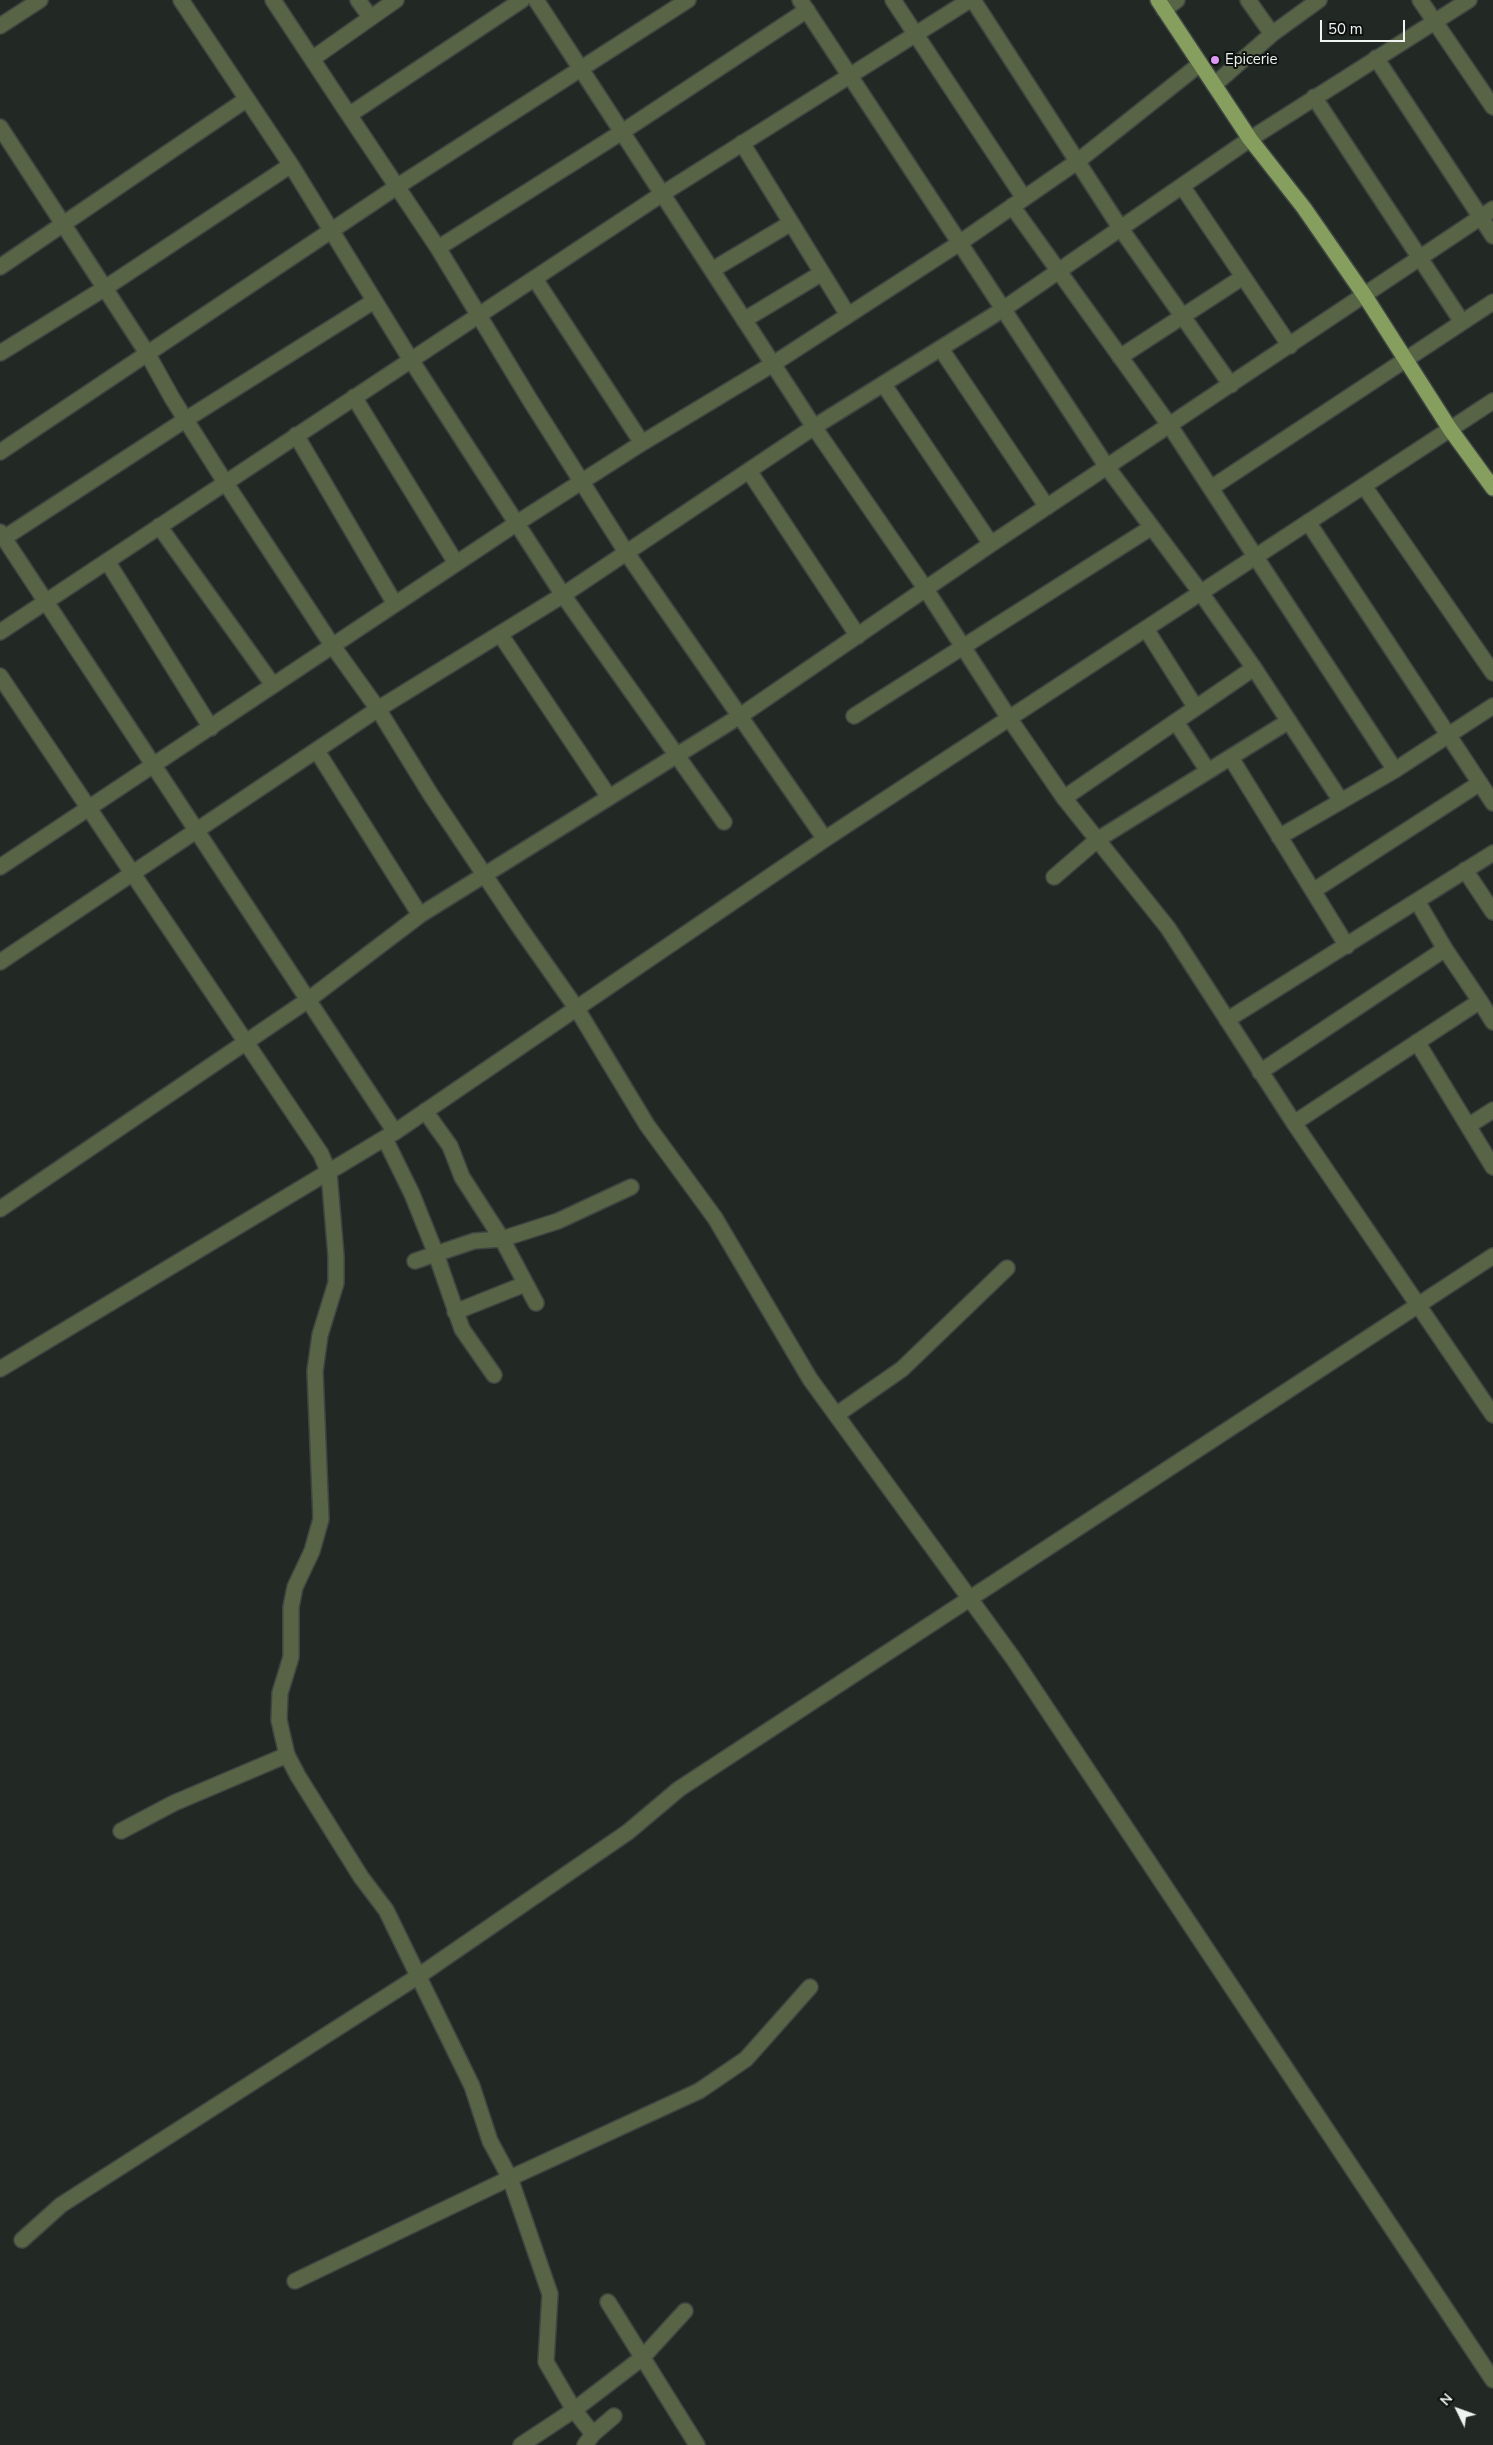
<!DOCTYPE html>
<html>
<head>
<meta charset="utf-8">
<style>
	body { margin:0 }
	#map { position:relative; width:1493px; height:2445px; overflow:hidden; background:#222925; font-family:"Nunito Sans",sans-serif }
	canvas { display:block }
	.north { position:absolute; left:1433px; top:2385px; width:50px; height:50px; -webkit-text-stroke:4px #0e110f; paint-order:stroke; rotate:312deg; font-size:14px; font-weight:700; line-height:20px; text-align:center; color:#eff4f1 }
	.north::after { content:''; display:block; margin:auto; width:18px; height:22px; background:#eff4f1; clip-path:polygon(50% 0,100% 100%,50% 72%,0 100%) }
	.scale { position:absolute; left:1320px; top:20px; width:85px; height:22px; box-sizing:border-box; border:2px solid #eff4f1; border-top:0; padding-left:6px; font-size:15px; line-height:18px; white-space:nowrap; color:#eff4f1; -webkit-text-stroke:4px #0e110f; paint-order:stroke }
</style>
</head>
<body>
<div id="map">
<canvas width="1493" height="2445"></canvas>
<div class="north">N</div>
<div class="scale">50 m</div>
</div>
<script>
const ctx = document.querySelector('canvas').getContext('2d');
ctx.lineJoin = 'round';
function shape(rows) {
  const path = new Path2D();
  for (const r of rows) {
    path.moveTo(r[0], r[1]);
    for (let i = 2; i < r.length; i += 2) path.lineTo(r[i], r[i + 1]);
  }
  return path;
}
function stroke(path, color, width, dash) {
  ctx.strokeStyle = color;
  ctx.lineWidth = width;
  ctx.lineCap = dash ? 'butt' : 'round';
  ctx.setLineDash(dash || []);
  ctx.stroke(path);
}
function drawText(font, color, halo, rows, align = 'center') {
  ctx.font = font + ' "Nunito Sans",sans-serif';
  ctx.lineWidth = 4;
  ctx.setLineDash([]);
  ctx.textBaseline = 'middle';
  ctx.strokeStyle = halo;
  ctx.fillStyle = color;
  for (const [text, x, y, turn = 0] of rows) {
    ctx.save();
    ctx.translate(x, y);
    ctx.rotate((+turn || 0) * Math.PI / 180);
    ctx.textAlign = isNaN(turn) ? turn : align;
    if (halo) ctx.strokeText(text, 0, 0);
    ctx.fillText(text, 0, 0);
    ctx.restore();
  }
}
const minor = shape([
	[181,0,291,165,411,360,563,595,724,822],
	[273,0,349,115,522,0],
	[358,0,370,17],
	[536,0,814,427,925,588,1009,718,1064,798,1168,928,1294,1123,1493,1415],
	[800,0,1107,467,1201,593,1254,668,1341,801],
	[893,0,1024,198],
	[973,0,1121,229,1231,385],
	[1248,0,1272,34],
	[1420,0,1493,107],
	[1164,10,1177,0],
	[0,26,40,0],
	[1376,58,1493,236],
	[312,59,396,0],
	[1214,85,1272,34,1319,0],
	[1314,97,1462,322],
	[349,115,438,248,530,400,626,552,825,839],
	[0,127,147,353,172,398,225,482,332,645,378,709,431,795,518,925,577,1009,647,1125,715,1218,810,1379,1013,1658,1493,2380],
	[742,143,848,315],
	[1182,186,1290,346],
	[1012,206,1170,426,1395,770],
	[438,248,622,132,807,10],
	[0,267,247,99],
	[712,270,791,223],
	[535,279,642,443],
	[744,320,822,273],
	[941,349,1047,507],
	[0,353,105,288,291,165],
	[1120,357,1243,277],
	[884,385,991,544],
	[354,397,456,563],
	[296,435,395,604],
	[0,452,398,186,688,0],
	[749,471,858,636],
	[1364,486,1493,673],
	[1211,488,1493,302],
	[1308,522,1493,803],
	[159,526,273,685],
	[0,532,395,1132],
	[4,538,185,420,374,301],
	[107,561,211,728],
	[1146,629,1196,708],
	[0,632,662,194,970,0],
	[500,634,609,797],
	[0,676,321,1154,329,1173,336,1256,336,1283,320,1335,315,1371,321,1519,312,1551,295,1587,291,1607,291,1657,280,1693,279,1720,287,1755,298,1776,361,1877,386,1910,472,2086,490,2141,510,2178,550,2294,546,2362,574,2410,593,2434],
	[854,716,1152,527],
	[1176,722,1208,771],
	[317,751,420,915],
	[1231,758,1347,946],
	[1064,798,1254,668],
	[1279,837,1395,770,1493,706],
	[0,867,517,523,642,443,773,364,958,244,1078,161,1200,64],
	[1465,870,1493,912],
	[1054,877,1097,840,1289,721],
	[1313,891,1480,783],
	[0,962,378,709,563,595,814,427,1002,310,1250,139,1469,0],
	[1480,1001,1493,1022],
	[1227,1020,1493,853],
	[1417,1042,1493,1167],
	[1260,1072,1445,949],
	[425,1111,450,1146,462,1177,502,1239,536,1303],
	[1294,1123,1480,1001,1445,949,1417,901],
	[1468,1126,1493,1110],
	[385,1139,412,1194,436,1254,462,1329,494,1375],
	[0,1209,308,1000,420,915,740,716,991,544,1493,209],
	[415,1261,474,1241,502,1239,558,1221,631,1187],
	[455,1312,525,1284],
	[0,1369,395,1132,825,839,1493,401],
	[836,1415,902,1369,1007,1268],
	[121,1831,174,1803,287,1755],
	[22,2240,61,2205,420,1975,628,1832,679,1789,1493,1256],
	[295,2281,510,2178,699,2091,746,2059,810,1987],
	[608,2302,697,2445],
	[521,2445,574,2410,642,2358,685,2311],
	[585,2445,593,2434,614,2416]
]);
const major = shape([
	[1158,0,1250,139,1304,208,1365,296,1450,429,1493,488]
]);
stroke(minor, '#3f4542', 18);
stroke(major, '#3f4542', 18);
stroke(minor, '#576445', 15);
stroke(major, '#869f5f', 15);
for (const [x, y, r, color] of [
	[1215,60,5,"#dd99f3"]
]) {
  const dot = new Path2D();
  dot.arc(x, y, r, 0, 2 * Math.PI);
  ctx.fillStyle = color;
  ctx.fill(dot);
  stroke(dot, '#0e110f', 2);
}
drawText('15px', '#eff4f1', '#0e110f', [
	["Epicerie",1225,60]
], 'left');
</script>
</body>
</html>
